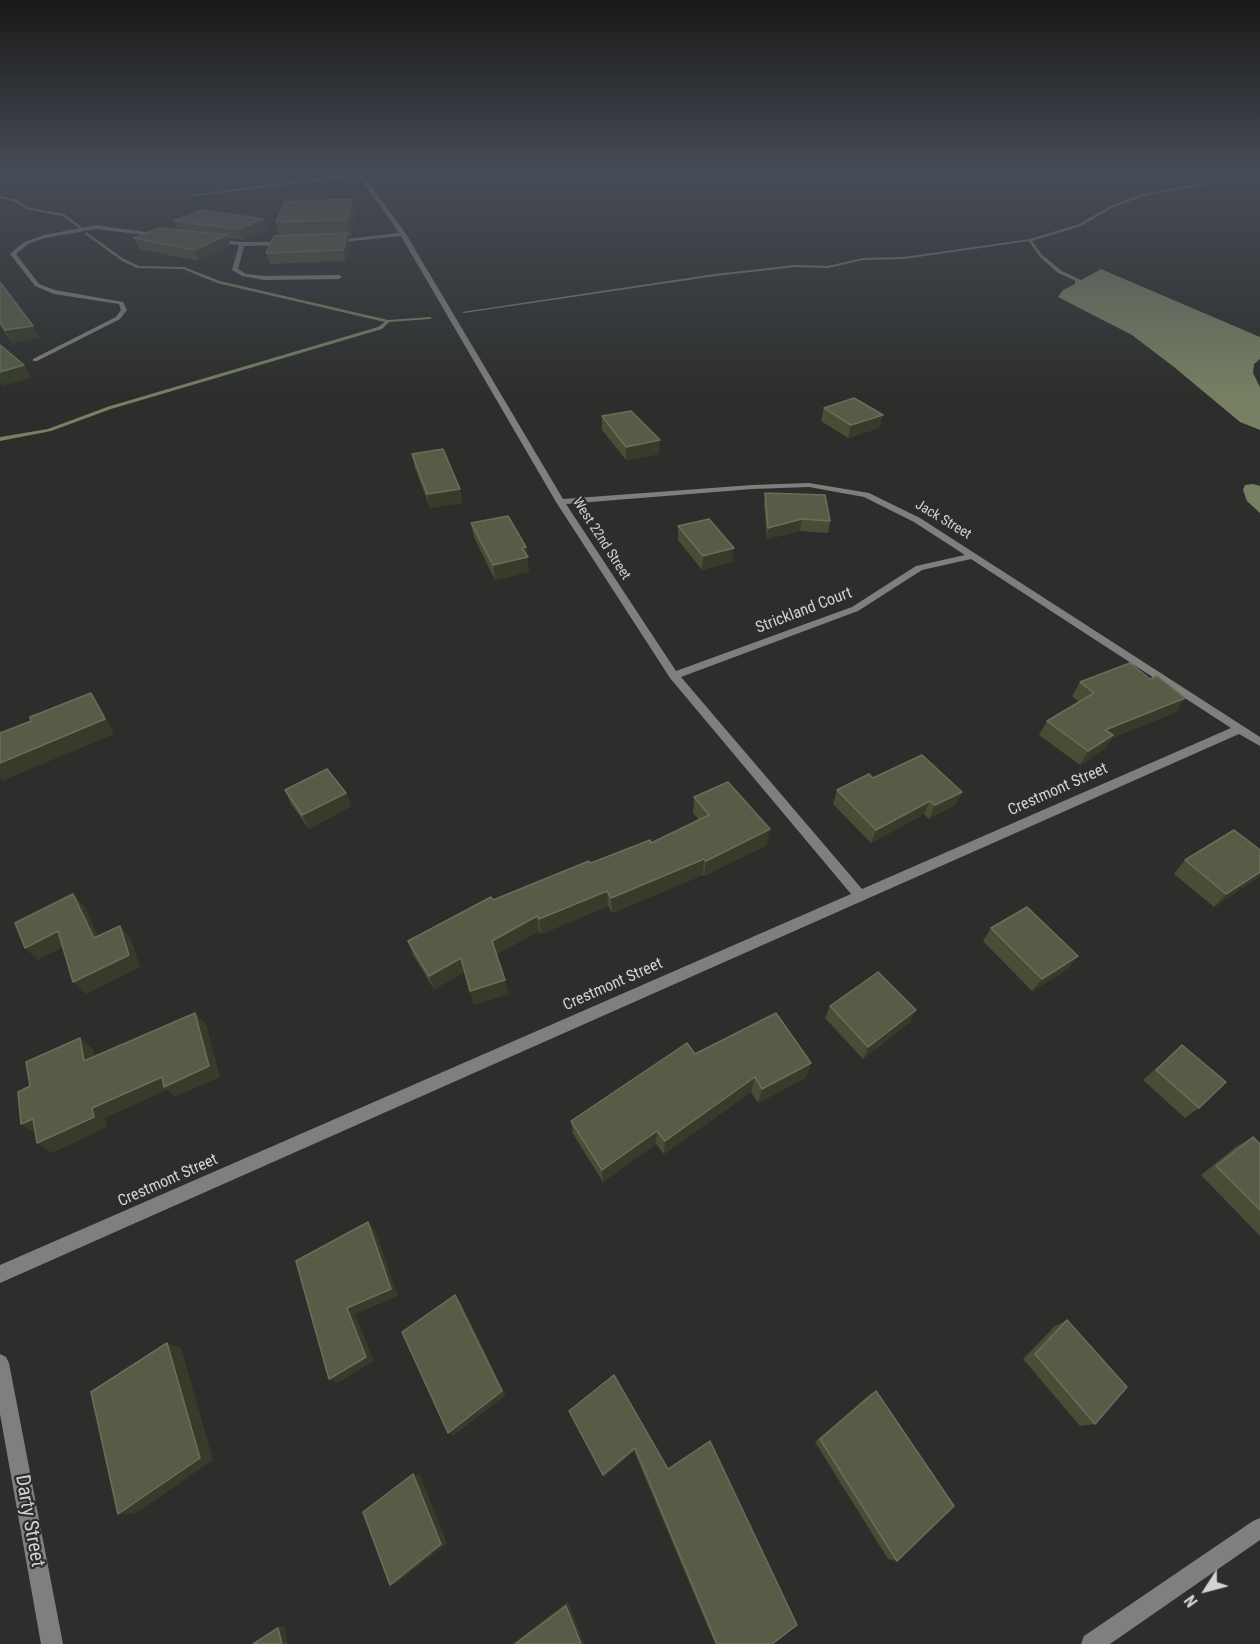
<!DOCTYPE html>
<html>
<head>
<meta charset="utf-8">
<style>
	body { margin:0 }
	#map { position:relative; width:1260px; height:1644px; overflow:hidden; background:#2d2e2c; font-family:"Roboto Condensed",sans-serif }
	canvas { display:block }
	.north { position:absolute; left:1176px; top:1560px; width:60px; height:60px; -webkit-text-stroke:4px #2d2e2c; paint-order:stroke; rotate:234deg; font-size:16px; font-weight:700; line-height:24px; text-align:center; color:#d2d3d1 }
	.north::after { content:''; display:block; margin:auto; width:21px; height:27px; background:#d2d3d1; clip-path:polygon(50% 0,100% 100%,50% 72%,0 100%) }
</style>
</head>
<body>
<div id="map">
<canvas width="1260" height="1644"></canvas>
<div class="north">N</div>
</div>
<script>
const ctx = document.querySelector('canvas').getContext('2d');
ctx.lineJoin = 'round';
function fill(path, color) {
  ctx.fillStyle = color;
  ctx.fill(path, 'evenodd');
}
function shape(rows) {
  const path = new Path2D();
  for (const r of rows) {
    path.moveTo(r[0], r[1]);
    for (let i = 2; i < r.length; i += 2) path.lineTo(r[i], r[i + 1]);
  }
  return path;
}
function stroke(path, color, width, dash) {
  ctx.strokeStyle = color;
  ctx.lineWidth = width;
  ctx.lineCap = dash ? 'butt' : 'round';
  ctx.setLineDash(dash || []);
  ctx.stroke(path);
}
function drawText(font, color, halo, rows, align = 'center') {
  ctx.font = font + ' "Roboto Condensed",sans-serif';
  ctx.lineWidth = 4.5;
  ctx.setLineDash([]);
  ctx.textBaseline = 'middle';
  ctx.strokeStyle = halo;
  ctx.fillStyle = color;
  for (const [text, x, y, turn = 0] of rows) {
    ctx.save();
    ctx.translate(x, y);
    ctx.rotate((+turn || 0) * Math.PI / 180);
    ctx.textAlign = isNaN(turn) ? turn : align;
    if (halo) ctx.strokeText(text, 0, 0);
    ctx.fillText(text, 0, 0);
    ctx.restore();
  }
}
fill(shape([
	[1101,269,1260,337,1260,359,1254,364,1253,373,1260,387,1260,430,1240,422,1174,367,1132,335,1058,297,1063,290,1075,284,1075,280,1081,280],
	[1253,484,1260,486,1260,513,1247,501,1243,490,1245,485]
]), '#788063');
fill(shape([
	[1260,178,1260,180,1220,182,1144,196,1112,208,1081,226,1032,241,1042,255,1062,271,1087,283,1085,285,1058,273,1040,257,1029,241,904,259,863,260,828,268,795,267,715,276,464,313,462,312,715,274,795,265,828,266,863,258,904,257,1030,239,1079,224,1110,206,1142,194,1220,180,1260,178],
	[0,196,18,200,27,207,64,214,82,227,79,228,62,216,25,209,16,202,0,198,0,196],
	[86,232,124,259,139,266,184,267,220,281,388,320,430,317,432,318,430,319,389,322,382,329,111,409,51,431,0,441,0,437,48,429,107,407,378,327,385,322,217,283,183,269,137,268,122,261,85,234,86,232]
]), '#788063');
fill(shape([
	[356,171,360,171,406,234,563,499,752,485,809,483,869,493,920,518,1260,737,1260,746,1239,734,0,1283,0,1265,851,894,670,678,556,502,401,236,333,243,330,241,399,233,359,176,194,196,192,195,357,173,356,171],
	[809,487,864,497,914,522,965,555,916,566,852,607,676,671,566,504,752,489,809,487],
	[971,559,1231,728,862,889,681,677,858,611,922,570,971,559],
	[725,171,731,171,741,175,739,176,725,171],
	[96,225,166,235,163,237,96,229,45,238,28,244,16,254,39,284,55,290,123,302,127,310,120,319,37,361,33,361,33,359,116,317,121,310,119,304,54,294,35,286,10,254,24,242,44,235,96,225],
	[213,239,242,242,287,242,285,245,244,246,238,269,246,274,264,276,339,275,342,277,339,279,264,280,242,276,232,270,239,245,211,242,213,239],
	[0,1354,6,1357,9,1363,63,1644,41,1644,0,1414,0,1354]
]), '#7f807d');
fill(shape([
	[1260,1518,1260,1540,1110,1644,1081,1644,1084,1636,1253,1521,1260,1518]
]), '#7f807d');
fill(shape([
	[202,171,322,171,323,174,217,189],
	[355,215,351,236,347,236,349,245,345,261,270,264,266,253,280,236,276,222],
	[263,219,267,230,242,240,228,238,230,246,198,261,139,249,134,238,177,230,174,221],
	[0,282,40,338,12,343,0,325],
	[824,408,883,415,879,428,848,438,821,421],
	[602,416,659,454,626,460,602,430],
	[412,454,460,489,462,503,430,508,415,468],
	[765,493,830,521,828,533,800,531,767,539,764,504],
	[471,523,526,547,529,572,495,580,474,537],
	[678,526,732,562,702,570,678,540],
	[1080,682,1176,712,1112,738,1104,749,1080,765,1039,735,1047,721,1079,702,1072,696],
	[873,778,962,792,955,805,929,819,924,814,871,843,833,804,837,790],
	[285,790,346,793,351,806,309,829,291,804],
	[694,797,767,845,704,876,703,875,612,913,608,906,541,934,539,931,497,954,508,994,474,1005,465,972,434,989,413,955,408,941,493,900,591,863,651,843,699,820,693,813],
	[1260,850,1260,876,1214,907,1174,874,1185,860],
	[991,928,1068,969,1032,991,983,941],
	[830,1006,910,1022,863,1059,825,1018],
	[1182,1045,1199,1108,1185,1118,1143,1080],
	[695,1054,811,1063,805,1078,758,1103,751,1092,664,1154,656,1144,603,1182,573,1134,571,1121],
	[1253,1137,1260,1144,1260,1236,1201,1175,1237,1146],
	[1067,1320,1095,1424,1080,1426,1023,1359,1055,1326],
	[614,1375,668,1469,772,1644,715,1644,634,1451,604,1477,603,1475],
	[876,1391,897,1561,888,1559,815,1442,869,1395],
	[568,1602,584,1644,513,1644]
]), '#474e35');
fill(shape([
	[295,171,322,171,323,174,217,189,215,182],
	[352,199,355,215,351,236,347,220],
	[263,219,267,230,242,240,239,229],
	[347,233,349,245,345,261,343,250],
	[227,235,230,246,198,261,194,250],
	[33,326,40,338,12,343,5,330],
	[24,365,31,378,3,386,0,381,0,372],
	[883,415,879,428,848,438,851,425],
	[660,440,659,454,626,460,626,447],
	[460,489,462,503,430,508,427,494],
	[802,519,800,531,767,539,768,528],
	[526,547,529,572,495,580,493,565,522,548],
	[734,548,732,562,702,570,703,556],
	[91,693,101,707,114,734,2,781,0,778,0,763],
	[1185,698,1176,712,1112,738,1104,749,1080,765,1088,751,1105,730],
	[962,792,955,805,929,819,935,805],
	[346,793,351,806,309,829,302,815],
	[930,801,924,814,871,843,876,830],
	[770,829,767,845,704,876,706,861],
	[704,859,703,875,612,913,611,898],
	[1260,872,1260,876,1214,907,1226,894],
	[607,891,608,906,541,934,539,919],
	[73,894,85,907,105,951,94,938],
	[537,916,539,931,496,955,492,941],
	[120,926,131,939,140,967,86,994,73,982],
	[58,931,70,943,38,960,25,948],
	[1078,956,1068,969,1032,991,1042,979],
	[461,958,465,972,434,989,429,976],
	[505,980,508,994,474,1005,470,991],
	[916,1010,910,1022,863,1059,868,1047],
	[195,1013,206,1024,220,1077,175,1097,167,1090,105,1118,107,1127,52,1153,37,1143,92,1108],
	[80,1038,93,1049,97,1072,84,1061],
	[811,1063,805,1078,758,1103,762,1089],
	[755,1077,751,1092,664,1154,665,1141],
	[33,1119,36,1134,21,1124],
	[657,1131,656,1144,603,1182,602,1170],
	[368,1222,375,1230,398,1296,355,1314,374,1361,338,1383,329,1379],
	[455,1295,460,1301,506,1395,453,1436,448,1433],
	[167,1343,181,1348,213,1460,135,1514,118,1514],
	[635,1448,634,1451,604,1477,603,1475],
	[413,1474,420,1475,447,1543,398,1582,390,1585],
	[568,1602,584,1644,581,1644,566,1606],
	[284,1625,288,1644,282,1644,278,1628]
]), '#373b2a');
const building = shape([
	[206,171,295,171,215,182,206,171],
	[352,199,347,220,276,222,285,202,352,199],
	[202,210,263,219,239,229,174,221,202,210],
	[159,228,227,235,194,250,134,238,159,228],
	[347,233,343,250,266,253,274,236,347,233],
	[0,282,33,326,5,330,0,322,0,282],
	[0,345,24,365,0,372,0,345],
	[854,398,883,415,851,425,824,408,854,398],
	[631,411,660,440,626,447,602,416,631,411],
	[443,449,460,489,427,494,412,454,443,449],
	[765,493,825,495,830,521,802,519,768,528,765,493],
	[508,516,526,547,522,548,528,557,493,565,471,523,508,516],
	[709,519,734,548,703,556,678,526,709,519],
	[1130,663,1150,679,1157,676,1185,698,1105,730,1113,735,1088,751,1047,721,1094,693,1080,682,1130,663],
	[91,693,105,719,0,763,0,733,31,721,30,717,91,693],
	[922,755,962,792,935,805,930,801,876,830,837,790,869,774,873,778,922,755],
	[327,769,346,793,302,815,285,790,327,769],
	[728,782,770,829,706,861,704,859,611,898,607,891,539,919,537,916,492,941,505,980,470,991,461,958,429,976,408,941,491,897,493,900,589,861,591,863,650,840,651,843,709,815,694,797,728,782],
	[1234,830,1260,850,1260,872,1226,894,1185,860,1234,830],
	[73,894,94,938,120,926,129,955,73,982,58,931,25,948,15,923,73,894],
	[1027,907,1078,956,1042,979,991,928,1027,907],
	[878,972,916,1010,868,1047,830,1006,878,972],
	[195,1013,209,1066,164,1087,162,1077,92,1108,94,1117,37,1143,33,1119,21,1124,18,1092,30,1086,26,1062,80,1038,84,1061,195,1013],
	[776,1013,811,1063,762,1089,755,1077,665,1141,657,1131,602,1170,571,1121,687,1043,695,1054,776,1013],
	[1182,1045,1226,1082,1199,1108,1156,1070,1182,1045],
	[1253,1137,1260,1144,1260,1210,1216,1166,1253,1137],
	[368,1222,391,1289,347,1308,366,1357,329,1379,296,1261,368,1222],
	[455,1295,502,1391,448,1433,402,1332,455,1295],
	[1067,1320,1127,1387,1095,1424,1035,1354,1067,1320],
	[167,1343,200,1458,118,1514,91,1392,167,1343],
	[614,1375,668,1469,710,1441,797,1625,772,1644,717,1644,635,1448,603,1475,569,1411,614,1375],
	[876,1391,954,1506,897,1561,820,1439,876,1391],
	[413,1474,441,1544,390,1585,363,1512,413,1474],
	[566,1606,581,1644,515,1644,566,1606],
	[278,1628,282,1644,253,1644,278,1628]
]);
fill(building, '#565c46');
stroke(building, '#6a6f5b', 1.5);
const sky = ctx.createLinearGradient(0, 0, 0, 401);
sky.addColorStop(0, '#191918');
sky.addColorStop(0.43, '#464c56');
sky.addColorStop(1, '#464c5600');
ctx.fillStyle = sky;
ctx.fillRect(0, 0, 1260, 401);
drawText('14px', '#d2d3d1', '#2d2e2c', [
	["Jack Street",943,520,31],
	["West 22nd Street",601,539,57]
]);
drawText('16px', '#d2d3d1', '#2d2e2c', [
	["Strickland Court",804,611,-21],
	["Crestmont Street",1058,790,-24],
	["Crestmont Street",613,985,-24],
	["Crestmont Street",168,1181,-24]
]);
drawText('20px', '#d2d3d1', '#2d2e2c', [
	["Darty Street",29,1521,80]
]);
</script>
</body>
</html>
